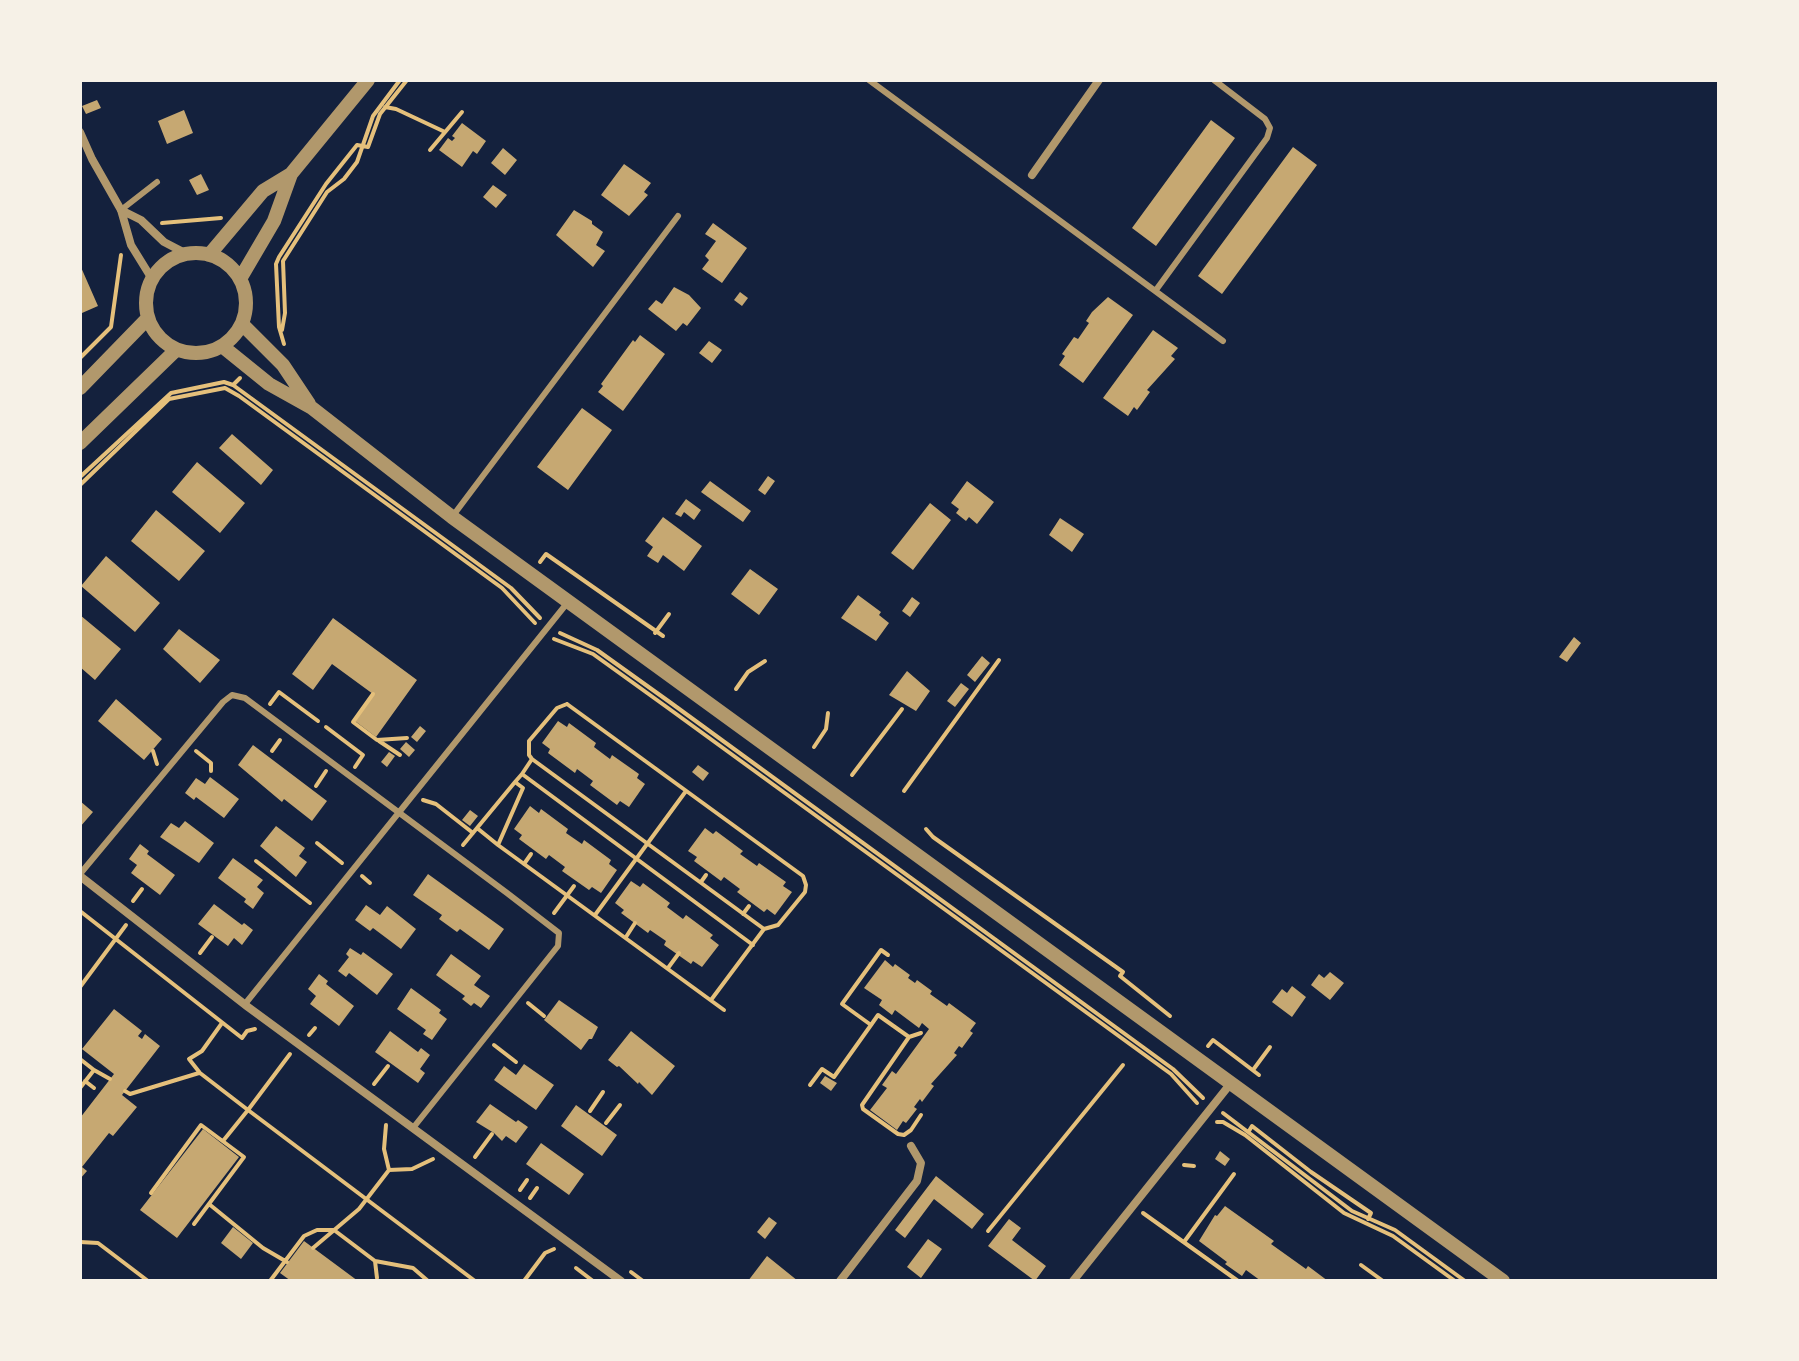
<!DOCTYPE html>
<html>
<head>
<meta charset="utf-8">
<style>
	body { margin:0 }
	#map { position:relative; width:1799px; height:1361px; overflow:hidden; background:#14213d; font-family:"Asap Condensed",sans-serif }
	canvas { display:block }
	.frame { position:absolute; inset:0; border:82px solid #f6f1e7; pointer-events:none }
</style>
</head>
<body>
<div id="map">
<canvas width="1799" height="1361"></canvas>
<div class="frame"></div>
</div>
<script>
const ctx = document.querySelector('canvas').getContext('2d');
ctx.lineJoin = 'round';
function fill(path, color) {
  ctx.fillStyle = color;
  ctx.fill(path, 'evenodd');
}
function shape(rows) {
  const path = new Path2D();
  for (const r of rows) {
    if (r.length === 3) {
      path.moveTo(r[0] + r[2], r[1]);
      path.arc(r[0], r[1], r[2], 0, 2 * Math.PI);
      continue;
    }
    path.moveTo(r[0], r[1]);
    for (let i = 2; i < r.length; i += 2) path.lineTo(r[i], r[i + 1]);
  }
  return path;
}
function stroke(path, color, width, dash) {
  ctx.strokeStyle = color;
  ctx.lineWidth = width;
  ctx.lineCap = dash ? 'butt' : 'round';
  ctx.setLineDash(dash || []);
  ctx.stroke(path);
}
fill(shape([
	[97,100,101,108,86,114,82,106],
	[184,110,193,133,167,144,158,121],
	[1211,120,1235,138,1156,246,1132,228],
	[462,123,486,141,477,154,473,151,462,167,439,150,448,138,452,141,455,138,452,136],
	[1293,147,1317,165,1222,294,1198,276],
	[503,148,517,160,505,175,491,163],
	[624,164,651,183,644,192,648,195,629,216,601,195],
	[201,174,209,190,197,195,189,180],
	[493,185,507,195,496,208,483,197],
	[574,210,592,221,592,224,603,232,596,245,605,251,593,267,556,235],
	[713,223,747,248,722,283,702,269,709,260,705,256,716,241,705,234],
	[80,265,98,306,82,313,80,307],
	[674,287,689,295,701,308,687,326,683,323,676,331,648,309,656,300,662,304],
	[740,292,748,298,742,306,734,300],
	[1108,297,1133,315,1083,383,1059,365,1065,356,1062,354,1074,337,1078,339,1089,323,1086,321,1092,312],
	[1153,330,1178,348,1171,356,1175,359,1147,390,1150,392,1137,410,1134,407,1128,416,1103,398],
	[640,335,665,354,623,411,598,392,603,386,601,384,633,340,635,342],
	[709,341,722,350,712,363,699,353],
	[582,408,612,430,568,490,537,467],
	[232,434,273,470,261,485,219,448],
	[197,462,245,503,220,533,172,492],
	[768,476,775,481,765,495,758,490],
	[710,481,751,511,743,522,701,492],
	[967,481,994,502,977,524,969,517,966,521,956,513,959,509,951,503],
	[686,499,701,510,694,520,684,512,681,517,675,514],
	[930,503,951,520,913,570,891,553],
	[156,510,205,551,179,581,131,541],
	[663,517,702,546,684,571,663,555,658,563,647,556,653,547,645,541],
	[1060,518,1084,534,1072,552,1049,535],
	[106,556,160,603,135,632,81,586],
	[750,569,778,589,759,615,731,594],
	[858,595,881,612,879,615,889,623,876,641,841,618],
	[912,597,920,603,910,617,902,611],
	[80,615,121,649,95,680,80,667],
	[333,618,417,680,376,737,355,721,373,694,332,664,313,690,292,674],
	[179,629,220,660,200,683,163,649],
	[1574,637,1581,643,1567,662,1559,657],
	[982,656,990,663,975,682,967,675],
	[907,671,930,691,916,711,889,695],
	[961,683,969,689,955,707,947,701],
	[116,699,162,739,144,760,98,721],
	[558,721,567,727,569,723,596,743,594,747,610,759,612,755,639,774,637,778,645,784,629,807,620,801,617,805,590,785,593,781,577,769,575,773,548,753,550,749,542,743],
	[420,726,426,731,417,742,411,737],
	[406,742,415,750,409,757,400,749],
	[253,745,327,801,312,821,284,799,282,802,238,765],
	[389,752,395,756,387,767,381,762],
	[698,765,709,773,703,781,692,772],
	[210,777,239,799,224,818,196,797,194,800,185,793,196,778,205,784],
	[80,801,93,812,80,827],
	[530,806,539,813,541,809,568,829,566,833,582,844,584,840,611,860,609,864,617,870,601,893,592,887,589,890,562,871,565,867,549,855,546,859,519,839,522,835,514,829],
	[470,810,478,816,470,826,462,820],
	[185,821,214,843,199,863,160,837,171,823,179,828],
	[276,826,305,848,299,856,307,862,296,877,260,846],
	[705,828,713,834,716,831,743,851,740,854,757,866,759,863,786,882,783,886,792,892,775,915,767,909,764,912,737,892,740,889,724,877,721,881,694,861,697,857,688,851],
	[140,844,149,851,147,854,175,875,160,895,131,873,137,865,129,859],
	[233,858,263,880,257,887,264,893,253,909,244,902,246,899,218,878],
	[428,874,504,929,489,950,460,929,457,932,439,919,442,915,413,895],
	[631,881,640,887,643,883,670,903,667,907,683,919,686,915,713,935,710,938,719,945,702,967,693,961,691,964,664,945,666,941,650,930,648,933,621,913,624,910,615,903],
	[214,904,242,925,244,923,253,930,242,945,234,938,228,946,198,924],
	[366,905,380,915,387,906,416,929,401,949,373,928,370,931,355,920],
	[350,948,361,955,363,952,393,974,377,995,349,973,346,977,338,971,349,957,346,954],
	[451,954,481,976,474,985,490,996,481,1008,474,1003,471,1006,462,999,465,996,436,975],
	[885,960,893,967,895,964,910,975,908,978,915,983,917,980,932,991,930,994,947,1006,949,1003,976,1023,970,1031,973,1033,962,1048,959,1046,954,1053,957,1055,931,1084,934,1086,922,1102,920,1099,914,1107,917,1109,906,1123,903,1121,897,1130,870,1110,887,1088,882,1085,892,1071,896,1074,929,1029,922,1023,919,1028,895,1010,892,1015,879,1005,882,1000,864,988],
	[1330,972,1344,983,1330,1000,1311,985,1319,974,1324,978],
	[319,974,328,981,326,984,354,1006,339,1026,310,1004,316,996,308,989],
	[1292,986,1306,997,1292,1017,1272,1002,1282,989,1287,993],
	[411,988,441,1010,439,1013,447,1019,432,1040,423,1034,426,1030,397,1009],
	[559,1000,598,1027,592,1039,589,1039,581,1050,544,1020],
	[114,1009,142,1031,138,1036,142,1039,145,1034,160,1046,122,1095,137,1107,113,1136,109,1133,82,1167,87,1171,80,1179,80,1118,114,1074,82,1049],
	[390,1031,418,1052,421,1048,430,1055,420,1069,425,1073,418,1083,375,1052],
	[631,1031,675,1066,652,1095,639,1082,638,1084,619,1066,617,1067,608,1060],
	[524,1064,554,1085,536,1110,494,1080,504,1066,516,1075],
	[825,1076,837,1083,831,1091,820,1083],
	[490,1104,516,1122,518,1120,528,1127,516,1143,506,1136,502,1141,494,1133,476,1122],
	[576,1105,617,1135,602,1156,561,1126],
	[203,1129,239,1157,177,1238,140,1210],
	[541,1143,584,1174,569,1195,526,1164],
	[1220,1151,1230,1159,1225,1166,1215,1159],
	[936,1176,984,1214,972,1229,934,1199,905,1238,895,1230],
	[1225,1206,1274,1241,1271,1244,1306,1269,1308,1266,1328,1281,1261,1281,1246,1270,1242,1276,1225,1264,1227,1262,1199,1241,1215,1215,1217,1216],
	[769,1217,777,1223,765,1239,757,1232],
	[1009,1219,1021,1228,1012,1240,1046,1266,1035,1281,988,1246],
	[233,1227,253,1243,241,1259,221,1243],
	[928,1239,942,1249,921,1278,907,1267],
	[304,1241,358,1281,291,1281,280,1273],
	[767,1256,798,1281,748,1281]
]), '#c6a872');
stroke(shape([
	[385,107,396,109,445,132],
	[430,150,462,112],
	[162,223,221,218],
	[282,330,285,313,283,261,327,192,344,179,357,162,373,116,400,80],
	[284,344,279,327,276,264,279,257,326,184,357,145,368,147,380,114,407,80],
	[80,358,111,327,121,255],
	[233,385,511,588,540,618],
	[239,396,502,588,535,623],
	[80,477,171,393,224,382,233,385,240,378],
	[80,485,169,399,225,388,239,396],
	[540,562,546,554,663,636],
	[560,633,597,650,671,703,1173,1069,1203,1098],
	[655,633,669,614],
	[554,639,593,654,668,708,1171,1074,1197,1103],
	[736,689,748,672,765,661],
	[373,694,353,722,377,740,407,738],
	[270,704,279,692,318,721],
	[567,704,803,876,806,885,805,892,778,925,764,929,532,759,529,755,529,741,557,708,567,704],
	[326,727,363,755,355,767],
	[379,741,400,755],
	[814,747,826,729,828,713],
	[153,751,157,764],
	[196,751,211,763,211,771],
	[272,751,280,740],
	[522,774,532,759],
	[852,775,902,709],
	[316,786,326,771],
	[904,791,999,660],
	[423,800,436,804,473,833],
	[477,828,498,845],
	[926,829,933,837,1123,972,1120,976,1170,1016],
	[317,843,342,863],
	[463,845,515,782],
	[256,861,310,903],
	[524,864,531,854],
	[362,876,370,883],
	[701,882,706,875],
	[133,901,142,889],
	[80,911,242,1038,247,1031,255,1029],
	[554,913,574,886],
	[743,914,749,906],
	[595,915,686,791],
	[626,937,635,923],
	[200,953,212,937],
	[888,955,881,950,842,1004,871,1025,878,1015,909,1037,862,1105,863,1109,898,1134,904,1135,911,1130,921,1115],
	[668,968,679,953],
	[80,987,126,925],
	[711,1000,764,929],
	[528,1003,544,1016],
	[724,1010,498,845,523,788,515,782,522,774,753,945],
	[222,1023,202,1051,189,1059,200,1073,248,1110,223,1141],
	[309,1035,315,1028],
	[909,1037,921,1033],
	[494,1045,516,1062],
	[1208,1046,1213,1040,1259,1075],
	[290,1054,248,1110,475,1281],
	[80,1059,94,1070,80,1088],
	[94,1070,110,1079],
	[1253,1070,1270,1047],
	[85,1081,94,1088],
	[374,1084,388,1066],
	[810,1085,822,1069,834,1077,871,1025],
	[125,1091,130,1094,199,1073],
	[590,1111,603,1092],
	[1223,1113,1352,1211,1395,1230,1465,1281],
	[1217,1122,1223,1122,1245,1135,1344,1213,1393,1236,1455,1281],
	[606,1123,620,1105],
	[386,1125,384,1149,389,1170,412,1169,433,1159],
	[1249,1131,1252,1126,1311,1172,1371,1213,1368,1219],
	[475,1157,492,1134],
	[1184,1165,1194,1166],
	[520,1190,527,1180],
	[151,1193,201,1125,244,1157,194,1224],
	[530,1198,537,1188],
	[209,1204,263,1248,287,1262],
	[1143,1213,1238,1281],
	[988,1231,1123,1065],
	[80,1242,98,1243,148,1281],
	[1184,1242,1234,1174],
	[313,1248,359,1209,389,1170],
	[375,1261,377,1278],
	[1361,1265,1383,1281],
	[576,1268,593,1281],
	[631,1272,643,1281],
	[270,1281,304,1236,317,1230,334,1230,375,1261,413,1268,428,1281],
	[524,1281,545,1253,554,1249]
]), '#e5c07b', 4);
stroke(shape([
	[869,80,1223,341],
	[121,210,157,182],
	[1156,290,1267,138,1270,128,1265,119,1214,80],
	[452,517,678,216],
	[80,874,223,702,232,695,245,698,507,893,559,933,558,946,413,1128],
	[245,1004,568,602]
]), '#b1986c', 6);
stroke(shape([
	[80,132,92,159,121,210,131,245,152,279],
	[1032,175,1099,80],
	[121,210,141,220,164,242,187,254],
	[80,876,248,1007,621,1281],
	[840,1281,917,1181,921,1163,911,1146],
	[1073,1281,1231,1083]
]), '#b1986c', 8);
stroke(shape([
	[196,303,50],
	[209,255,263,191,291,174,368,80],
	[240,279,274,221,291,174],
	[242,324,283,365,309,404],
	[222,346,269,384,312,408,452,517,1503,1281],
	[80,388,148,318],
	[80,443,176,350]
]), '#b1986c', 14);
</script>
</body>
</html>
